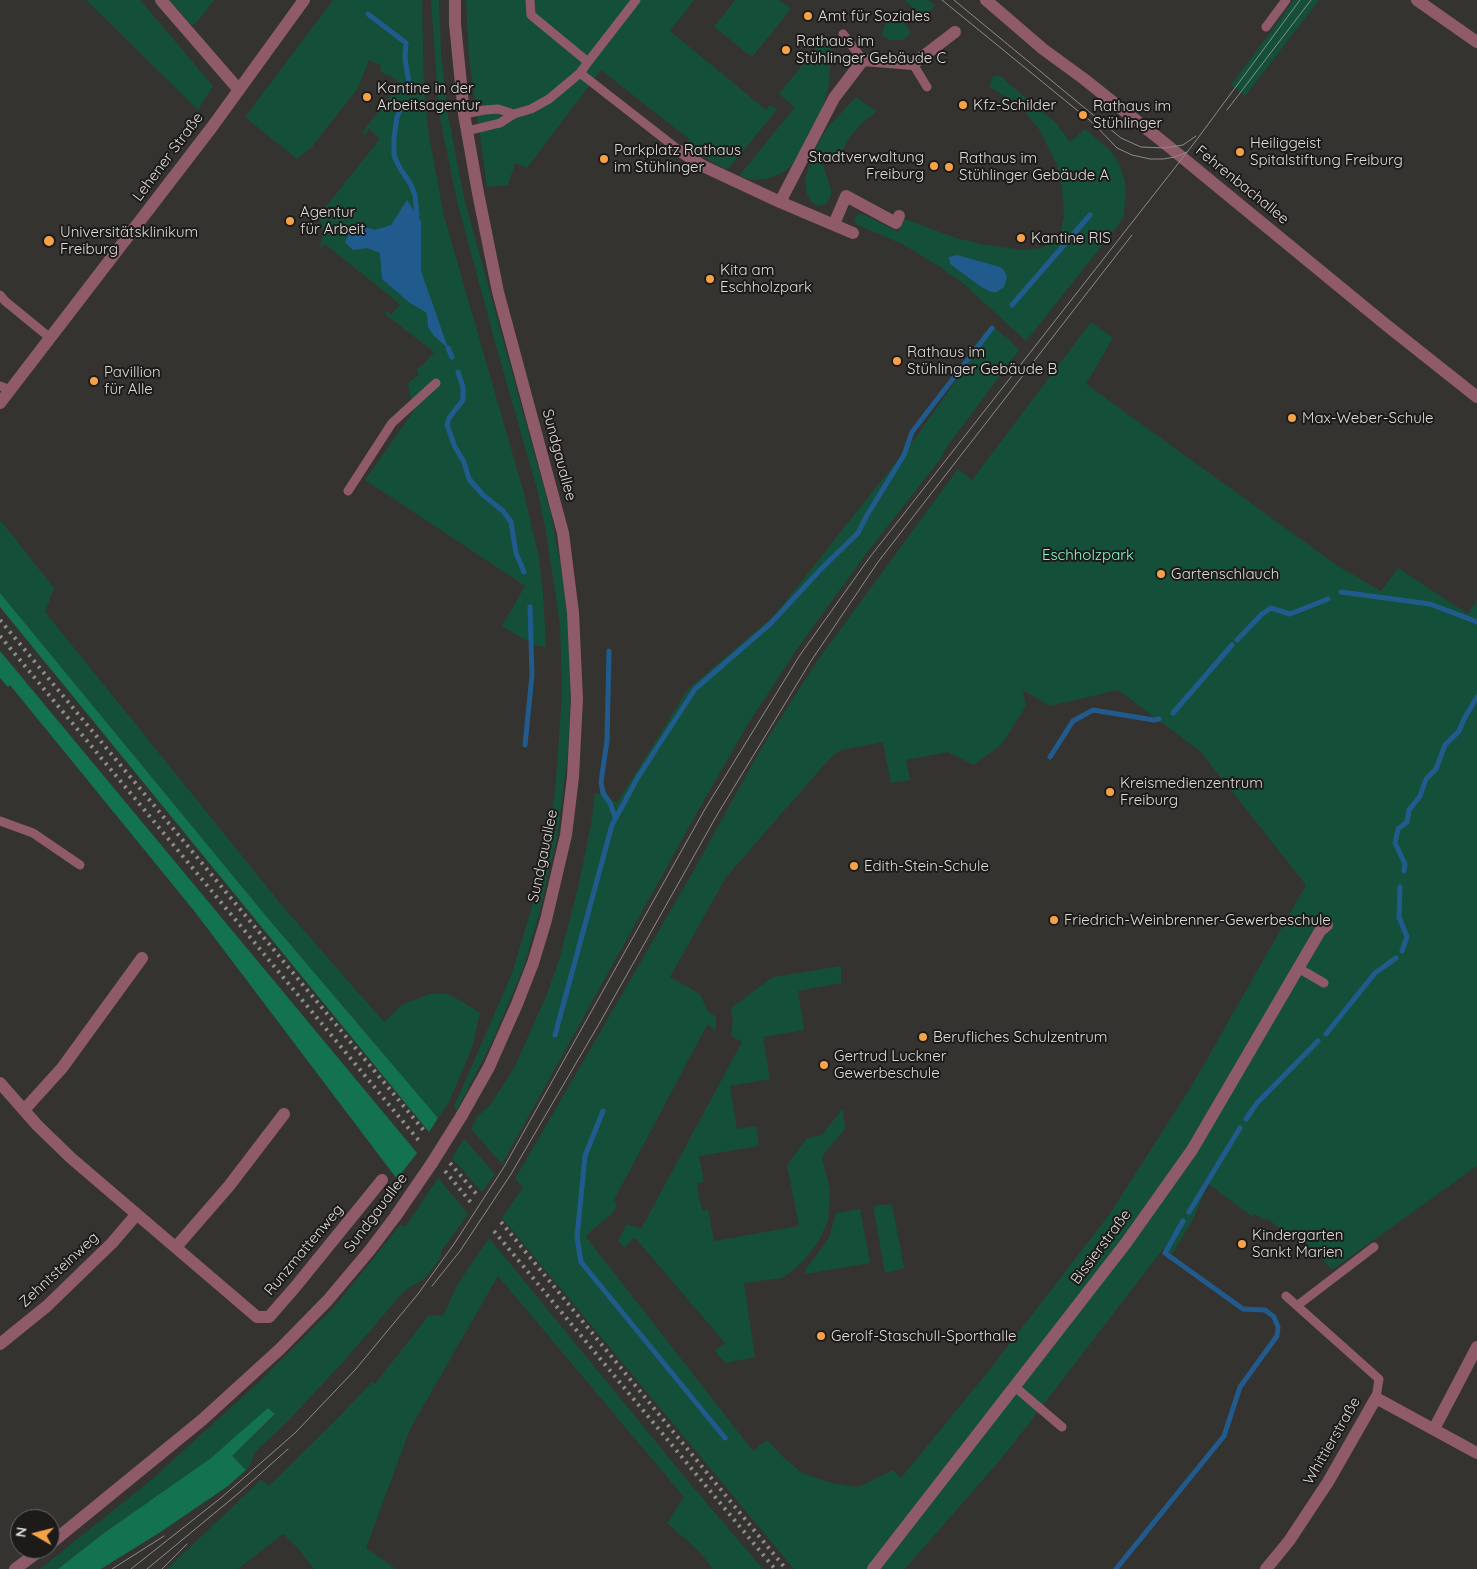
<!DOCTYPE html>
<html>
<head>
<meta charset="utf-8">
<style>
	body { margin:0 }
	#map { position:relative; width:1477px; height:1569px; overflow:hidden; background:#353330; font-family:Quicksand,sans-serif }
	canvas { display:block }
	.north { position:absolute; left:10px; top:1509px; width:50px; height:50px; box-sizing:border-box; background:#1c1b1a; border:1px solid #6a6867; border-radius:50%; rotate:278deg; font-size:14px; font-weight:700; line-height:20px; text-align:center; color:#dedcda }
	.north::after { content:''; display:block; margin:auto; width:18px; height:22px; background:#f6a246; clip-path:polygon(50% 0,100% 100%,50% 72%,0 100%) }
</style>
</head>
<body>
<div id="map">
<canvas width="1477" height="1569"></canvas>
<div class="north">N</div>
</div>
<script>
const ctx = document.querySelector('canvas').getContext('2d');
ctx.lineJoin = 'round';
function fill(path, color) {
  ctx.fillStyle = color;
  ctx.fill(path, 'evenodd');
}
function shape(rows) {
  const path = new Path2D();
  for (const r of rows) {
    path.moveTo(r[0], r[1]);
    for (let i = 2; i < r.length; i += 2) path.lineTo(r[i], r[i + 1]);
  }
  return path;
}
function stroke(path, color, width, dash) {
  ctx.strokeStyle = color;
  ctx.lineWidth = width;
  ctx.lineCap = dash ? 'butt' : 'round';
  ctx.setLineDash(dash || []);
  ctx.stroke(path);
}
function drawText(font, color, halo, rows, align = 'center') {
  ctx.font = font + ' Quicksand,sans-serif';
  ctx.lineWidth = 4;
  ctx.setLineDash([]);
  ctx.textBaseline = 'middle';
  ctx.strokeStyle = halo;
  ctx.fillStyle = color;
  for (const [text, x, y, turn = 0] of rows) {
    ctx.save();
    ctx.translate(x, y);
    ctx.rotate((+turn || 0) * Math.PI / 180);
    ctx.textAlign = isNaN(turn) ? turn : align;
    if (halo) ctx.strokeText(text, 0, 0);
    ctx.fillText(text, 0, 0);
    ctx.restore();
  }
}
fill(shape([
	[86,0,140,0,213,86,198,110],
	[169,0,214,0,197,22,192,25],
	[333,0,422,0,424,90,429,136,444,216,523,490,539,558,543,593,546,647,534,645,502,626,525,586,365,480,413,412,408,383,419,375,416,370,425,363,434,352,385,314,387,311,391,315,400,304,325,244,320,249,323,232,321,222,315,213,317,211,320,214,380,139,369,129,365,135,362,133,400,83,390,75,388,76,380,71,381,65,369,60,358,88,311,148,297,159,245,117],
	[431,0,439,0,441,54,448,115,464,198,551,514,563,579,568,628,571,683,568,753,557,839,539,914,523,969,493,1040,457,1110,454,1107,512,973,529,917,547,847,556,783,562,692,560,625,546,532,537,489,495,342,457,201,439,113],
	[466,0,694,0,670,31,766,110,770,105,777,110,727,170,684,146,689,139,601,70,527,168,515,163,508,185,487,187,469,57],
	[735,0,779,0,791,9,752,57,714,27],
	[904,0,928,0,935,5,925,17],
	[1294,0,1319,0,1245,96,1231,85],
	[891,19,898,20,905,23,911,33,903,40,890,40,884,37,882,33,884,27,887,21],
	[820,43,823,43,832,50,828,89,819,118,800,154,792,165,782,173,766,179,753,180,739,176,795,107,779,94],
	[994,76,1000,76,1057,124,1070,142,1085,129,1111,151,1119,164,1125,181,1126,195,1123,219,1026,341,965,285,940,267,904,245,856,224,854,218,859,214,865,215,898,232,905,219,956,238,986,245,1024,250,1041,248,1055,239,1061,230,1064,217,1062,187,1057,165,1039,129,1025,112,1011,100,989,87,991,80],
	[856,97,873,109,878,110,860,125,849,138,841,155,822,162,831,190,831,196,826,204,817,206,811,201,807,194,805,181,811,159,818,143,828,127],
	[1091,322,1113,338,1086,384,1338,566,1381,591,1398,568,1468,614,1477,600,1477,1166,1332,1270,1315,1249,1313,1250,1298,1237,1296,1240,1266,1218,1264,1220,1255,1214,1253,1217,1208,1184,1192,1221,1172,1254,1163,1249,1006,1453,905,1569,794,1569,502,1218,523,1187,515,1179,694,870,759,752,815,664,958,469,972,480],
	[1023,690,1050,706,1118,690,1200,751,1306,885,1194,1082,1109,1215,987,1373,901,1478,893,1470,863,1485,854,1487,827,1482,802,1473,783,1457,767,1440,753,1451,586,1237,591,1231,612,1214,617,1205,614,1200,707,1025,716,1030,716,1017,707,1010,700,994,670,977,726,877,830,758,841,750,883,742,891,783,910,780,906,760,948,752,974,765,1002,744,1026,706],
	[994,327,1005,337,1006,336,1019,350,946,448,942,457,868,551,797,649,746,727,700,807,502,1164,471,1129,478,1116,491,1104,515,1066,547,994,560,957,578,888,591,825,595,793,601,794,617,803,688,689,774,616,916,437],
	[0,520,54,588,45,612,280,903,384,1022,403,1004,430,994,447,994,463,1002,480,1013,472,1048,449,1102,438,1118,266,916,0,593],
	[841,966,841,983,798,991,804,1030,763,1037,770,1079,730,1086,737,1129,756,1126,759,1146,699,1156,704,1182,697,1183,699,1197,702,1210,708,1210,714,1241,799,1226,787,1165,807,1138,822,1135,843,1108,845,1129,826,1151,822,1158,830,1190,828,1221,818,1242,805,1259,791,1272,782,1278,744,1283,755,1357,725,1363,715,1351,725,1343,637,1240,634,1238,624,1248,618,1241,627,1224,641,1229,742,1042,731,1036,733,1022,731,1008,773,977],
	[464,1139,495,1174,482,1192,452,1158],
	[438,1178,468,1214,440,1253,442,1256,425,1278,404,1291,345,1360,286,1423,255,1452,249,1467,246,1470,232,1456,275,1415,269,1408,211,1458,104,1533,58,1569,40,1569,150,1481,259,1382,335,1306,400,1225,406,1226],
	[892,1204,904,1268,885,1273,873,1206],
	[860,1209,870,1263,805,1274,806,1269,829,1238,836,1213],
	[489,1238,692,1486,763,1569,713,1569,699,1551,667,1523,684,1497,498,1276,410,1429,366,1548,396,1569,314,1569,298,1548,283,1534,238,1569,167,1569,261,1480,269,1486,338,1418,372,1382,375,1384,429,1315,443,1316,457,1285]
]), '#145039');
fill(shape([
	[0,593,266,916,438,1118,429,1132,0,607],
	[0,651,417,1153,397,1179,195,912,10,685,8,687,0,678],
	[268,1408,275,1414,232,1456,246,1470,228,1486,162,1531,101,1569,58,1569,104,1533,211,1458]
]), '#137250');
fill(shape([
	[407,200,421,221,421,271,448,348,434,336,428,327,427,313,410,303,382,279,380,253,367,248,353,250,345,242,352,227,365,227,375,230,391,225],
	[957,255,1000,267,1004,270,1007,277,1004,287,997,292,991,292,980,286,950,264,949,257]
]), '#215b8d');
stroke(shape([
	[368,14,406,43,405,58,410,90],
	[402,105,397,117,394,138,394,156,401,170,410,183,415,195,417,215],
	[1012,305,1090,215],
	[448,348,452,357],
	[458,372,463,387,463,400,449,418,447,425,455,447,464,462,469,479,483,495,503,511,511,522,516,553,524,572],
	[1341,592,1430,604,1477,622],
	[1237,640,1262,614,1271,608,1290,614,1328,599],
	[609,651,607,741,601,782,603,793,610,803,615,817],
	[1173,713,1232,645],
	[525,745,532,675,530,607],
	[1050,757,1073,721,1093,710,1154,720,1159,719],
	[1404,871,1405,864,1395,843,1398,829,1407,822,1409,810,1420,796,1426,779,1436,769,1445,745,1459,731,1464,719,1477,697],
	[1400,887,1399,917,1407,937,1402,951],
	[1326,1034,1375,973,1396,958],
	[555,1035,612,825,638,777,695,689,770,624,822,568,858,533,867,515,904,455,912,432,992,328],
	[603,1111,585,1156,577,1237,581,1262,725,1438],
	[1246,1119,1257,1103,1318,1041],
	[1189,1212,1240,1128],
	[1116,1569,1224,1436,1240,1387,1277,1336,1278,1327,1274,1317,1265,1310,1243,1309,1165,1253,1183,1221]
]), '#215b8d', 5);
stroke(shape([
	[530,0,531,15,588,62,636,0],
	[1266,27,1286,0],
	[843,34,863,60],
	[913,64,927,87],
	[580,73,680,151],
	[464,114,485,110,498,109,514,114],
	[467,131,500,123,514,114,531,109,549,99,580,73,588,62],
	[0,295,5,301,49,337],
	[0,386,10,390],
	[348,491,392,423,436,383],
	[0,821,33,833,80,865],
	[1298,968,1324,983],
	[1286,1296,1379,1379,1376,1398],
	[1298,1305,1374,1247],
	[1015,1387,1062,1427]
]), '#905b69', 9);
stroke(shape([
	[680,151,703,166,780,202,853,233],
	[780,202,834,98,863,60,913,64,955,32],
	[834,224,846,196,896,223,899,216]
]), '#905b69', 12);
stroke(shape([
	[161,0,239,90],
	[986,0,1043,49,1084,79,1167,145,1385,324,1477,397],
	[1417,0,1477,42],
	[0,403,212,127,304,0],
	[0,1083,37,1125,71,1158,257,1317,269,1317,296,1286,382,1180],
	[24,1110,62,1068,142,958],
	[176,1247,229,1186,284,1114],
	[0,1344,47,1306,112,1243,136,1215],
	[1434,1429,1477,1347],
	[873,1569,1126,1243,1192,1150,1320,931,1327,925],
	[1266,1569,1289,1541,1328,1482,1376,1398,1477,1453]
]), '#905b69', 12);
stroke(shape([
	[455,0,455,24,464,114,478,193,498,292,563,533,573,613,577,699,573,777,566,835,546,920,533,963,517,1004,489,1067,462,1115],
	[50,1544,202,1420,280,1349,328,1300,370,1250,395,1217,432,1163],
	[15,1569,42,1549]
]), '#905b69', 12);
stroke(shape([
	[942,0,1094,124,1117,148,1132,155,1150,159,1163,159,1175,157,1187,152],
	[954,0,1121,138,1141,147,1165,148,1183,145,1196,136],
	[1227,110,1311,0],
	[432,1286,460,1251,511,1174,599,1024,717,815,811,661,878,562,1132,235],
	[112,1569,164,1536],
	[131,1569,222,1497,295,1433,355,1370,418,1294,454,1244,504,1167,705,809,800,655,870,557,1195,142,1300,0],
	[147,1569,240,1492,288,1449],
	[162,1569,187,1544]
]), '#8e8c8a', 1);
stroke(shape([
	[0,620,426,1133],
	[0,636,420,1142],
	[450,1163,478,1196],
	[445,1171,473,1205],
	[501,1222,786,1569],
	[494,1231,775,1569]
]), '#8e8c8a', 4, [2.5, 5]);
stroke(shape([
	[432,1163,462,1115]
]), '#905b69', 12);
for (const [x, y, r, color] of [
	[808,16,5,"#f6a246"],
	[786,50,5,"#f6a246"],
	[367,97,5,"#f6a246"],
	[963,105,5,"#f6a246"],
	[1083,115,5,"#f6a246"],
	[1240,152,5,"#f6a246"],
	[604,159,5,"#f6a246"],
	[934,166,5,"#f6a246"],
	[949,167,5,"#f6a246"],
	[290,221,5,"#f6a246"],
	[1021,238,5,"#f6a246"],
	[49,241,6,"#f6a246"],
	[710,279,5,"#f6a246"],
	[897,361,5,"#f6a246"],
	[94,381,5,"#f6a246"],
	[1292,418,5,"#f6a246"],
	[1161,574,5,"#f6a246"],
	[1110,792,5,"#f6a246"],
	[854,866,5,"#f6a246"],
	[1054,920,5,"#f6a246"],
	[923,1037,5,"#f6a246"],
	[824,1065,5,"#f6a246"],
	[1242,1244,5,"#f6a246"],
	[821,1336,5,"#f6a246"]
]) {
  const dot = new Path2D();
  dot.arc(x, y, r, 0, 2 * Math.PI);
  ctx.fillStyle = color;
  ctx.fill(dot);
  stroke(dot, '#1c1b1a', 2);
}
drawText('15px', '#dedcda', '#1c1b1a', [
	["Amt für Soziales",818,16],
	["Rathaus im",796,41],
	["Stühlinger Gebäude C",796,58],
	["Kantine in der",377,88],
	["Arbeitsagentur",377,105],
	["Kfz-Schilder",973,105],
	["Rathaus im",1093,106],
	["Stühlinger",1093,123],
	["Heiliggeist",1250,143],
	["Spitalstiftung Freiburg",1250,160],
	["Parkplatz Rathaus",614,150],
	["im Stühlinger",614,167],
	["Stadtverwaltung",924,157,"right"],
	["Freiburg",924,174,"right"],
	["Rathaus im",959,158],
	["Stühlinger Gebäude A",959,175],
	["Agentur",300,212],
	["für Arbeit",300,229],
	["Universitätsklinikum",60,232],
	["Freiburg",60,249],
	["Kantine RIS",1031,238],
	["Kita am",720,270],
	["Eschholzpark",720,287],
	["Rathaus im",907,352],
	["Stühlinger Gebäude B",907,369],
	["Pavillion",104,372],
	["für Alle",104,389],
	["Max-Weber-Schule",1302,418],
	["Gartenschlauch",1171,574],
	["Kreismedienzentrum",1120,783],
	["Freiburg",1120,800],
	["Edith-Stein-Schule",864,866],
	["Friedrich-Weinbrenner-Gewerbeschule",1064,920],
	["Berufliches Schulzentrum",933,1037],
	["Gertrud Luckner",834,1056],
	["Gewerbeschule",834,1073],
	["Kindergarten",1252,1235],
	["Sankt Marien",1252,1252],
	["Gerolf-Staschull-Sporthalle",831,1336]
], 'left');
drawText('15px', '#dedcda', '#1c1b1a', [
	["Lehener Straße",168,157,-53],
	["Fehrenbachallee",1242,185,39],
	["Sundgauallee",559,455,75],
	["Sundgauallee",543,856,-78],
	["Sundgauallee",376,1213,-53],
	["Bissierstraße",1101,1247,-53],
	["Runzmattenweg",304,1250,-50],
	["Zehntsteinweg",59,1270,-43],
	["Whittierstraße",1332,1441,-60]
]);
drawText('15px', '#86fbc6', '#1c1b1a', [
	["Eschholzpark",1088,555]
]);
</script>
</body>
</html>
